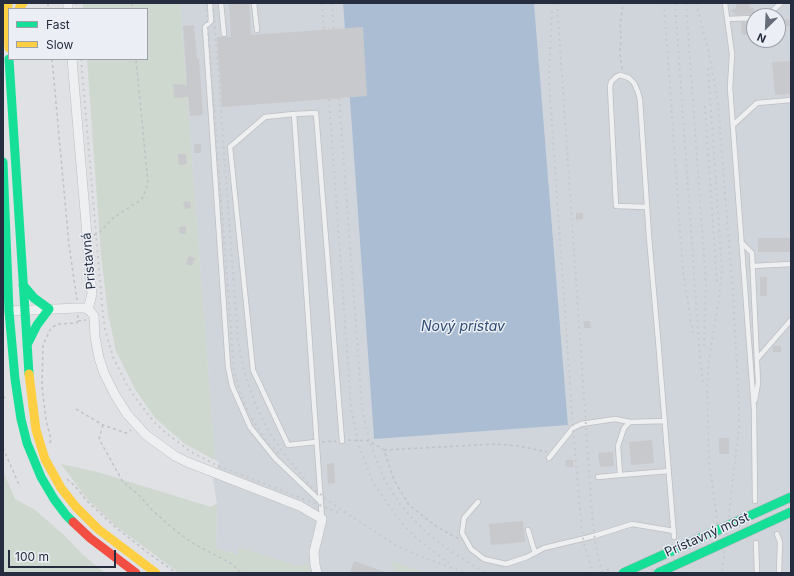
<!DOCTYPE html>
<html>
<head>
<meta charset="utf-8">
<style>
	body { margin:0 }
	#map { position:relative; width:794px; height:576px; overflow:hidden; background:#dfe1e4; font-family:Inter,sans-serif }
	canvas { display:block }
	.frame { position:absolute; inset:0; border:4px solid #252d3e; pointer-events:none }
	.legend { position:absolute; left:8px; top:8px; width:140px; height:52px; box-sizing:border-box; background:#ebeff5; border:1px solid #9ca1ac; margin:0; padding:5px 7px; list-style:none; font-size:12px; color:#252d3e }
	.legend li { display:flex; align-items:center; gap:8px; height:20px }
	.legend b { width:20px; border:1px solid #9ca1ac }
	.north { position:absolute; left:746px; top:8px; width:40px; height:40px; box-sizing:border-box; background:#ebeff5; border:1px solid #9ca1ac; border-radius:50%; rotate:204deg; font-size:11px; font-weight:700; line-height:16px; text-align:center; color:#252d3e }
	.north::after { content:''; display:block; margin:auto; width:14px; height:18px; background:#666c78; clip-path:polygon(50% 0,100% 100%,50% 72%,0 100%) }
	.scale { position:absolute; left:8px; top:550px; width:108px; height:18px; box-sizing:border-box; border:2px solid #252d3e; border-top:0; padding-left:5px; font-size:12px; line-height:14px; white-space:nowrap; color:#252d3e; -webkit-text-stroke:3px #ebeff5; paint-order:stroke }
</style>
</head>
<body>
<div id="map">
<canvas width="794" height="576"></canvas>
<div class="frame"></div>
<ul class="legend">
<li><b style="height:5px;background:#16e098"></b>Fast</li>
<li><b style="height:5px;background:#ffcf43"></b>Slow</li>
</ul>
<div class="north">N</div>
<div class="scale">100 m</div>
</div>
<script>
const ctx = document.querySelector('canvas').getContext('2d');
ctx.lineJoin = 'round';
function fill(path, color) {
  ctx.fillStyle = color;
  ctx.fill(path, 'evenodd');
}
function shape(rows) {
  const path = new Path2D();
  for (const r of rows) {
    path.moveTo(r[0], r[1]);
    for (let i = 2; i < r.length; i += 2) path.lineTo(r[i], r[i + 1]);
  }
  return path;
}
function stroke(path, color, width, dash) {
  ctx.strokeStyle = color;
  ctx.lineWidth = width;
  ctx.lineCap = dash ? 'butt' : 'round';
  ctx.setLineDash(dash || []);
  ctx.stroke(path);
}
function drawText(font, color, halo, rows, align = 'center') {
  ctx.font = font + ' Inter,sans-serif';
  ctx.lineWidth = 3;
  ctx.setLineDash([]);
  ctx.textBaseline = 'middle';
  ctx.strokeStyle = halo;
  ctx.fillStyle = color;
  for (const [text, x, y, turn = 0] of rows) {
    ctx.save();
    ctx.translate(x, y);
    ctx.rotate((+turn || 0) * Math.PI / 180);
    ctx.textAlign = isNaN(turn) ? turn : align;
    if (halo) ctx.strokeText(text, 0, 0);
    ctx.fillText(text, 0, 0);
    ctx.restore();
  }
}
fill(shape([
	[180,3,343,3,374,438,568,424,534,3,791,3,791,573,296,573,216,548,217,503,213,480,219,462,215,460],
	[754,16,778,16,778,40,754,40]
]), '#d0d4db');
fill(shape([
	[83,3,180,3,215,460,185,444,155,418,135,389,116,351,108,313,101,255,87,59,147,59,147,9,83,9],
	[61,464,97,472,211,507,217,503,216,548,238,555,238,547,298,566,308,563,311,573,179,573,116,526,87,499],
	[3,471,15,499,35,510,65,536,82,554,105,573,3,573],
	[391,561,418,570,424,573,396,573]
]), '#ced8ce');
fill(shape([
	[343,3,534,3,568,425,374,439]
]), '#aabdd2');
fill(shape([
	[229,3,249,3,251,35,363,27,367,96,222,107,217,37,231,37],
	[736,3,749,3,750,8,754,8,754,14,735,15,735,13,730,11,736,8],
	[791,19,791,26,778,27,778,21],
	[741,22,754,22,754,34,742,35],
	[194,25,197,59,199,59,203,115,190,116,188,97,174,98,173,84,187,85,183,26],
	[791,61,791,94,775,95,772,62],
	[194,144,201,144,201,153,194,153],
	[178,154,186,154,187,164,179,165],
	[190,201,191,208,185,209,183,202],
	[576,213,583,213,583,219,576,220],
	[186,226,186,234,180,234,179,227],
	[758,238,791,238,791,252,758,252],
	[189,256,195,258,192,266,186,264],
	[760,277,767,277,767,296,760,296],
	[583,321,590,321,591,328,584,328],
	[773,346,781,346,781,352,773,352],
	[719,438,729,438,729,454,719,454],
	[652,440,654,463,631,465,629,442],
	[613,452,614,466,600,467,598,453],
	[565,460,573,460,573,467,566,467],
	[334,463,335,483,328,484,327,464],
	[523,521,525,542,491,545,489,524],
	[354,561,385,572,385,573,350,573]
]), '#c7c9cc');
const lane = shape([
	[210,3,211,21,205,27,228,367,232,386,250,427,275,458,320,501],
	[221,3,224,34],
	[254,3,257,30],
	[725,3,732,54,730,88,754,409,755,501],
	[765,16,769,14,781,3],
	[727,19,754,18],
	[294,114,265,117,230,147,253,370,288,445,316,442],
	[733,125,757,103,791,100],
	[647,207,616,206,610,87,611,82,616,77,620,75,629,78,634,83,638,92,640,100,649,237,658,339,674,537],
	[741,242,752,253,758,383,755,400],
	[752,266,791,264],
	[757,359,791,320],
	[665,421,630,422,624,428,618,446,620,475,669,471],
	[549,458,573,428,581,424,615,419,630,422],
	[598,477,620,475],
	[478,502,464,518,462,533,471,549,484,559,506,564,527,557,544,548,594,536,632,524,674,531],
	[322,519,294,114,316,113,342,441],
	[528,530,535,553],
	[777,534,780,542,779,573],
	[756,543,757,573]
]);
const street = shape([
	[68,3,68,9],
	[72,59,92,294,88,309],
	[9,311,78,308,85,308,90,311,94,316,95,337,99,358,104,373,115,395,127,414,146,435,175,456,187,462,300,506,322,519,314,552,315,565,317,573]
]);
stroke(lane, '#bdbfc2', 6);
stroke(street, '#bdbfc2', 10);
stroke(shape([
	[48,3,48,9],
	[132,3,132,9],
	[52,59,69,245,77,300],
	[622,69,620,55,621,35,620,27,623,3],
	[94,235,99,233,113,218,142,199,146,190,148,184,136,59],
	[78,321,86,320],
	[3,399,7,395],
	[76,409,103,425,126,433,131,430],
	[103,425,99,439,123,482,139,495,151,509,177,532,196,545,232,564,241,573],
	[348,440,369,441,384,450,394,480,409,505,437,527,459,539],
	[322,442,336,441],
	[50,443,51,439,46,420,42,386,43,345,51,328,58,324,77,323,78,315],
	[3,448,20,487],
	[384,450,496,444,519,446,547,452],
	[67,479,75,486,87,501,114,526,147,552,176,573]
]), '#c1c2c7', 1.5, [3, 3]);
stroke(lane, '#eeeff1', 4.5);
stroke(street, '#eeeff1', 9);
stroke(shape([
	[8,36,9,34],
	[9,59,29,374],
	[3,162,9,311,15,379,21,419,27,443,41,477,54,499,66,515,73,522],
	[23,285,34,298,49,309,37,325,27,345]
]), '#16e098', 9);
stroke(shape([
	[8,3,7,13,9,48],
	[19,9,23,3],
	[29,374,36,430,45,459,61,488,76,507,98,529,156,573]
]), '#ffcf43', 9);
stroke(shape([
	[73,522,90,538,136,573]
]), '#f24e42', 9);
stroke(shape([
	[76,3,76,9],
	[206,3,234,371,240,392,248,413,266,440,279,454],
	[213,3,238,341,243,367,252,395,258,410,269,432,287,458,310,485,328,501,397,546,422,557,466,573],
	[322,3,324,30],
	[332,3,334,29],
	[557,3,592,514,595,541,602,573],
	[664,3,683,272,693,333],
	[675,3,700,359,703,382],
	[686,3,706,285,704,350],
	[696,3,709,53,718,104,733,294,739,404,739,427,722,573],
	[552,11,549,82,573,428,582,532,584,544,593,573],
	[81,59,103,315,105,329,113,357,127,385,137,400,155,423,166,433,191,452,218,466,340,513],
	[708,68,722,270,719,299,709,359,707,386,709,461,721,547],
	[339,98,362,407,369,441,384,479,400,504,412,518,426,532,446,548,485,573],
	[329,99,351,407,359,446,373,482,394,513,405,527,421,542,449,563],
	[705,106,717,283],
	[631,573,791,501],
	[646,573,791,508]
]), '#c7c9cc', 2, [2, 4]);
const fastBridge = shape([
	[623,573,791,497],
	[658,573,791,512]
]);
stroke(fastBridge, '#b1b4b9', 10, []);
stroke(shape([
	[601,573,612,568]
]), '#c1c2c7', 1.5, [3, 3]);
stroke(fastBridge, '#16e098', 9);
drawText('13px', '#252d3e', '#ebeff5', [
	["Prístavná",89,261,-95],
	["Prístavný most",707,535,-24]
]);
drawText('italic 14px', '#2d4b74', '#ebeff5', [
	["Nový prístav",463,327]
]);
</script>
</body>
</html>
